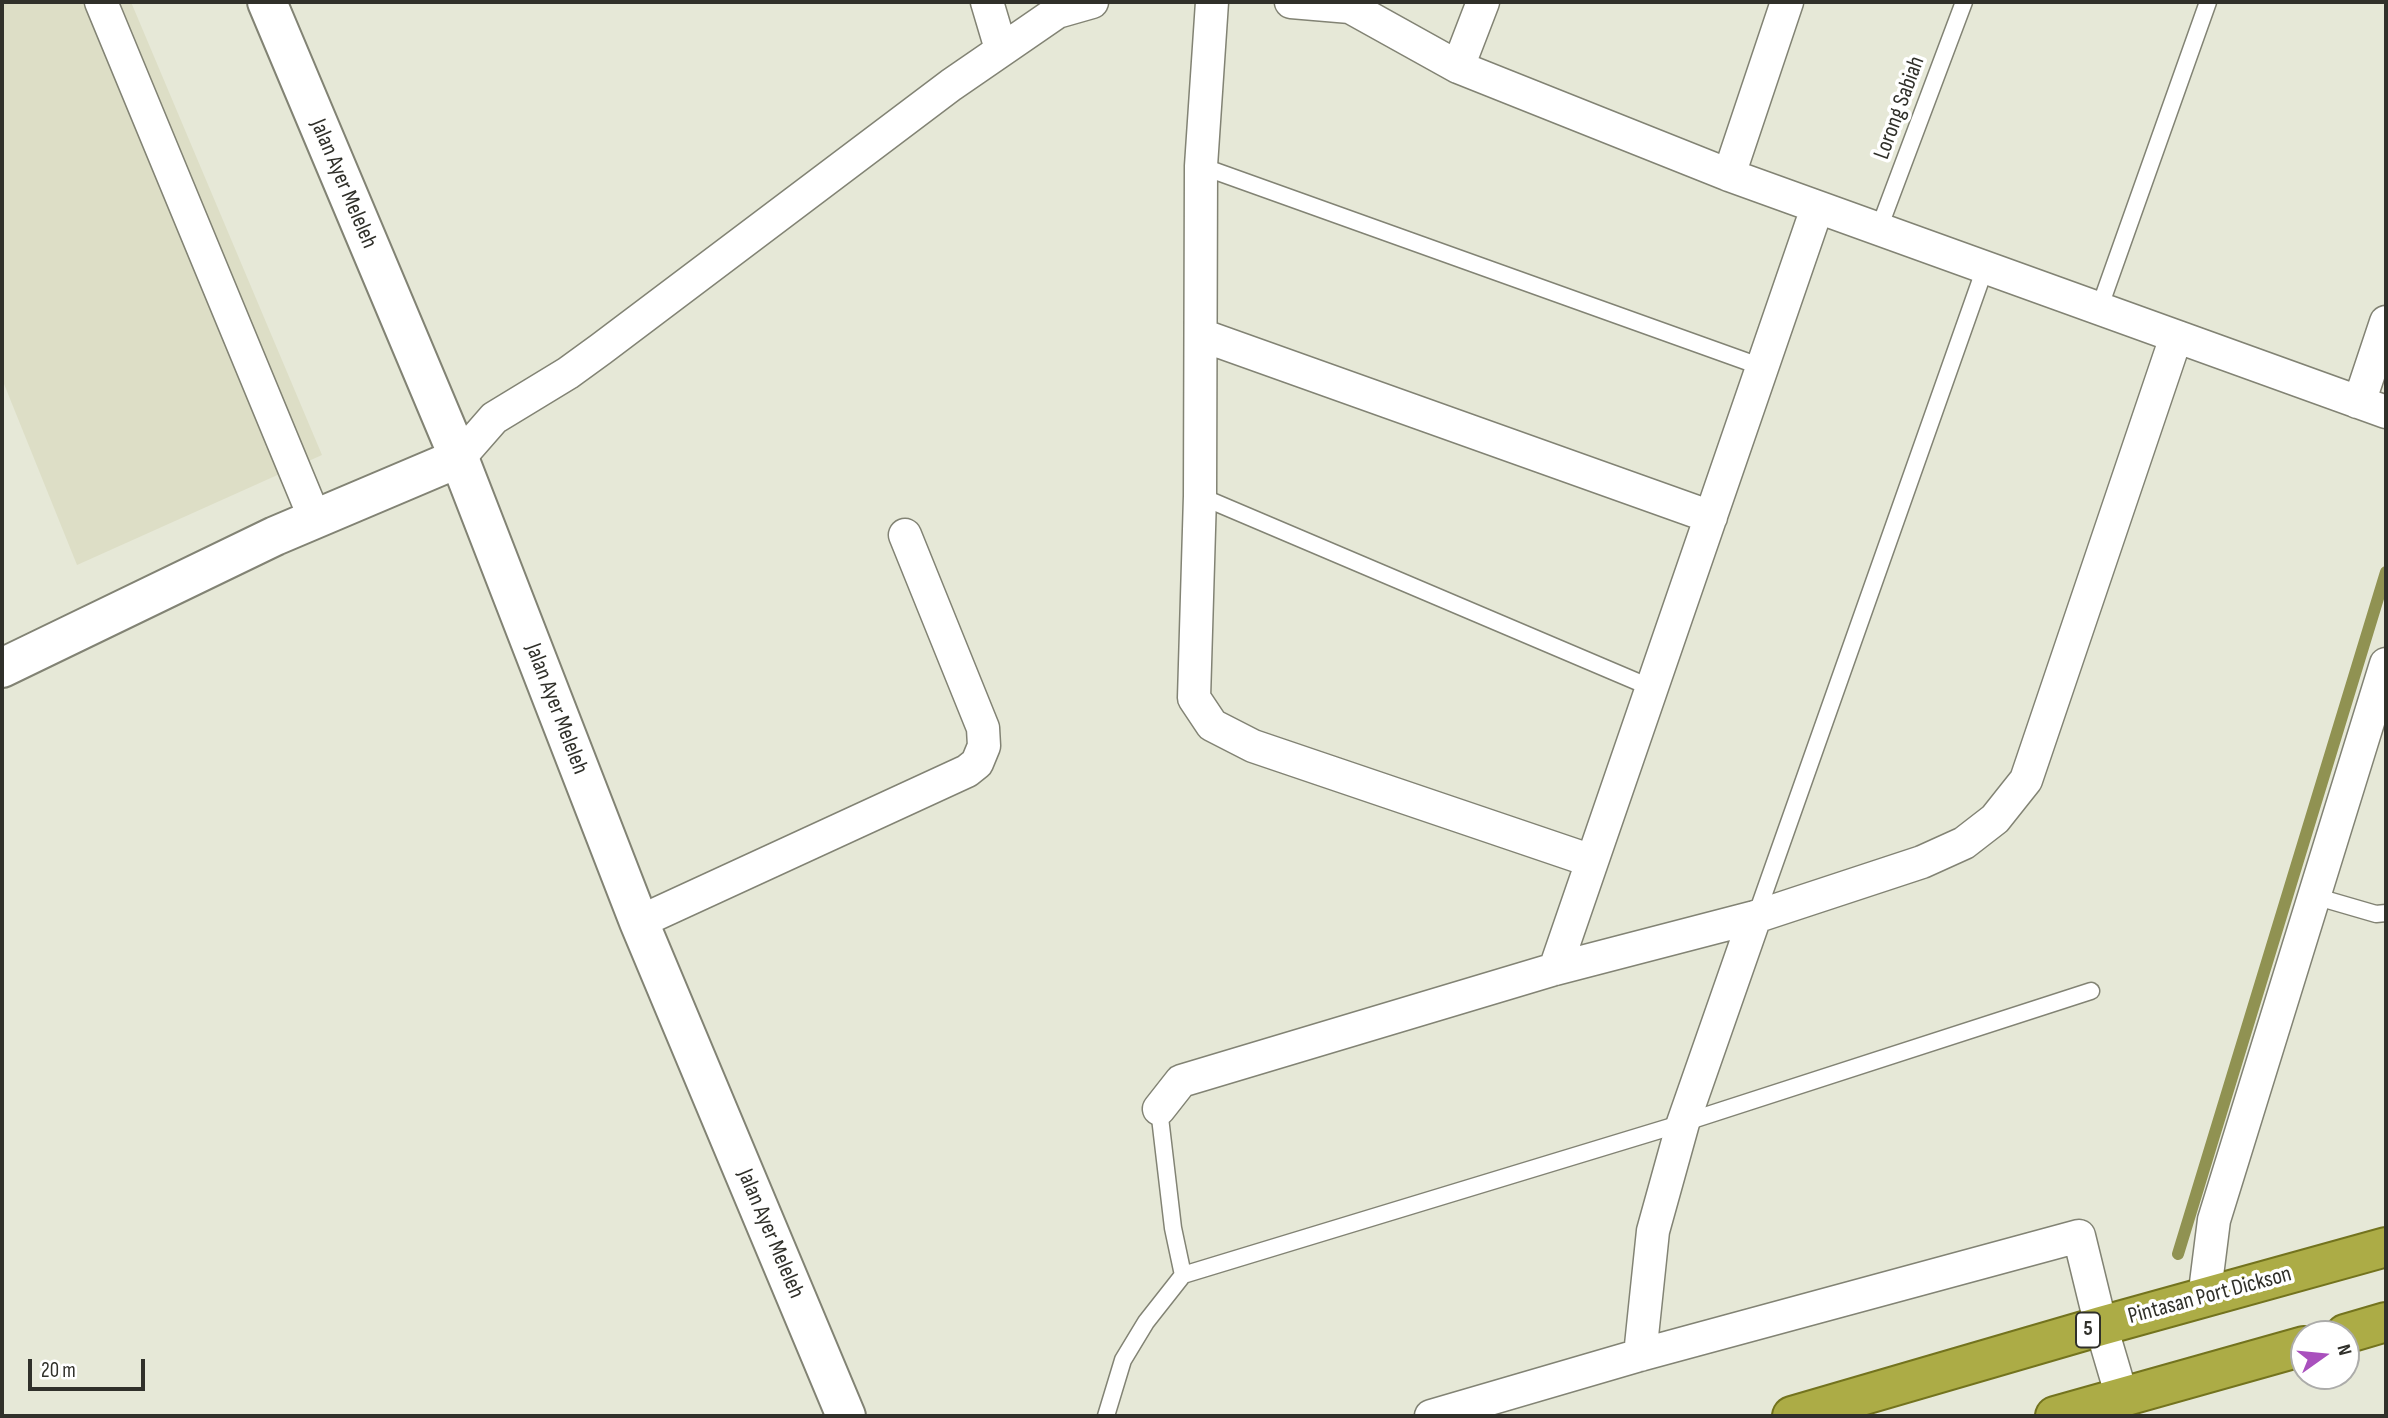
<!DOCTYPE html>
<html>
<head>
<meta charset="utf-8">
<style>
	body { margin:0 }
	#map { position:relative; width:2388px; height:1418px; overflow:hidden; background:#e6e8d7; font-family:"Sofia Sans Condensed",sans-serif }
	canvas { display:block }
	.frame { position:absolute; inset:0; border:4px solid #30302a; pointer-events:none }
	.north { position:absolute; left:2290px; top:1320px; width:70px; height:70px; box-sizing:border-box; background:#fff; border:2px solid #acacaa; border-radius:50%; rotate:75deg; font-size:19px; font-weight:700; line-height:28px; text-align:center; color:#30302a }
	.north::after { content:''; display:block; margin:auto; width:24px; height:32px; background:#a950bd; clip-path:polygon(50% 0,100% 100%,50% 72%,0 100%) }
	.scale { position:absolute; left:28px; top:1359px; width:117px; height:32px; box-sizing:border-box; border:4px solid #30302a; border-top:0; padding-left:9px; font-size:21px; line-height:24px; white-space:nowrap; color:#30302a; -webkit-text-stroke:5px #fff; paint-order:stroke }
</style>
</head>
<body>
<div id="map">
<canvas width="2388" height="1418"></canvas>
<div class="frame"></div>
<div class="north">N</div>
<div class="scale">20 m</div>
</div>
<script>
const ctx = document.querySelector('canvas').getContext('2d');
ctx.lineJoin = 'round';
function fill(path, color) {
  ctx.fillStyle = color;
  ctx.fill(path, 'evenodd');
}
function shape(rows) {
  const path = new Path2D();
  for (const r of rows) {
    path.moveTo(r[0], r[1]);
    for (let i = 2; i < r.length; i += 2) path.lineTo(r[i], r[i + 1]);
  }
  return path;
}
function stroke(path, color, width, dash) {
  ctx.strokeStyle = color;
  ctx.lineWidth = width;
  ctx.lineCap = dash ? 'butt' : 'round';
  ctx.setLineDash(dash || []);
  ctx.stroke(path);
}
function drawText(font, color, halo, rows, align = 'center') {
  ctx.font = font + ' "Sofia Sans Condensed",sans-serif';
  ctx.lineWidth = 7;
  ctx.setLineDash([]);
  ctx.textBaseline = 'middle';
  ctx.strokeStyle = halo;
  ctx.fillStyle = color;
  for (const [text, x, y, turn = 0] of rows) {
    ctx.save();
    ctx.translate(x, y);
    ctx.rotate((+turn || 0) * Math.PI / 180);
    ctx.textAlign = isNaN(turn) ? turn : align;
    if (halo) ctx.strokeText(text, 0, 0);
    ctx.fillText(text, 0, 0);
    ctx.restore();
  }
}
fill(shape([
	[2,2,131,2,322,455,77,565,2,379]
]), '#dddec6');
stroke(shape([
	[2178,1254,2386,572]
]), '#909252', 12);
const service = shape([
	[1201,166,1762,367],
	[1878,231,1964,2],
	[2099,309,2208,2],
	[1200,496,1652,688],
	[2314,896,2376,914,2386,913],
	[1756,916,1985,268],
	[1183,1275,1683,1123,2091,991],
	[1106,1416,1123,1360,1146,1322,1183,1275,1173,1228,1159,1109]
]);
const minor = shape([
	[101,2,315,519],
	[987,2,1001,49],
	[1212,2,1201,166,1200,496,1194,698,1212,725,1253,746,1592,861],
	[1291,2,1350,7,1458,67,1729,175,2386,412],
	[1458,67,1483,2],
	[1729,175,1787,2],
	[1201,335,1711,517],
	[2357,402,2363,391,2386,322],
	[459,458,494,418,568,373,601,349,951,85,1057,12,1092,2],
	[639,922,967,771,977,763,984,746,983,728,905,535],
	[1555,969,1817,208],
	[1159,1109,1181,1081,1555,969,1755,917,1922,862,1964,843,1995,819,2026,780,2176,337],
	[2204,1299,2214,1220,2386,664],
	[1640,1355,1653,1231,1683,1123,1755,917],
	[1431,1416,1640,1355,2079,1236,2101,1326,2122,1397]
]);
const tertiary = shape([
	[267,2,459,458,639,922,846,1416],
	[2,668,275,536,459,458]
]);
const trunk = shape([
	[2345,1334,2386,1322],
	[1792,1416,2101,1326,2386,1247],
	[2055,1416,2304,1346]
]);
stroke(service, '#828374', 19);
stroke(minor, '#828374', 35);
stroke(tertiary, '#828374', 42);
stroke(trunk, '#73731e', 42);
stroke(service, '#fff', 16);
stroke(minor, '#fff', 32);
stroke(tertiary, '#fff', 38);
stroke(trunk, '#acac46', 38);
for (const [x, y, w] of [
	[2088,1330,24]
]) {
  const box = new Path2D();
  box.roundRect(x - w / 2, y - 17.5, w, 35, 5);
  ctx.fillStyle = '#fff';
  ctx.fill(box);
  stroke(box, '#30302a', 2);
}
drawText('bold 21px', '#30302a', null, [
	["5",2088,1330]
]);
drawText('23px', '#30302a', '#fff', [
	["Lorong Sabiah",1900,108,-70],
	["Jalan Ayer Meleleh",343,184,67],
	["Jalan Ayer Meleleh",556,709,69],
	["Jalan Ayer Meleleh",770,1234,67],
	["Pintasan Port Dickson",2210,1296,-15]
]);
</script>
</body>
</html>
